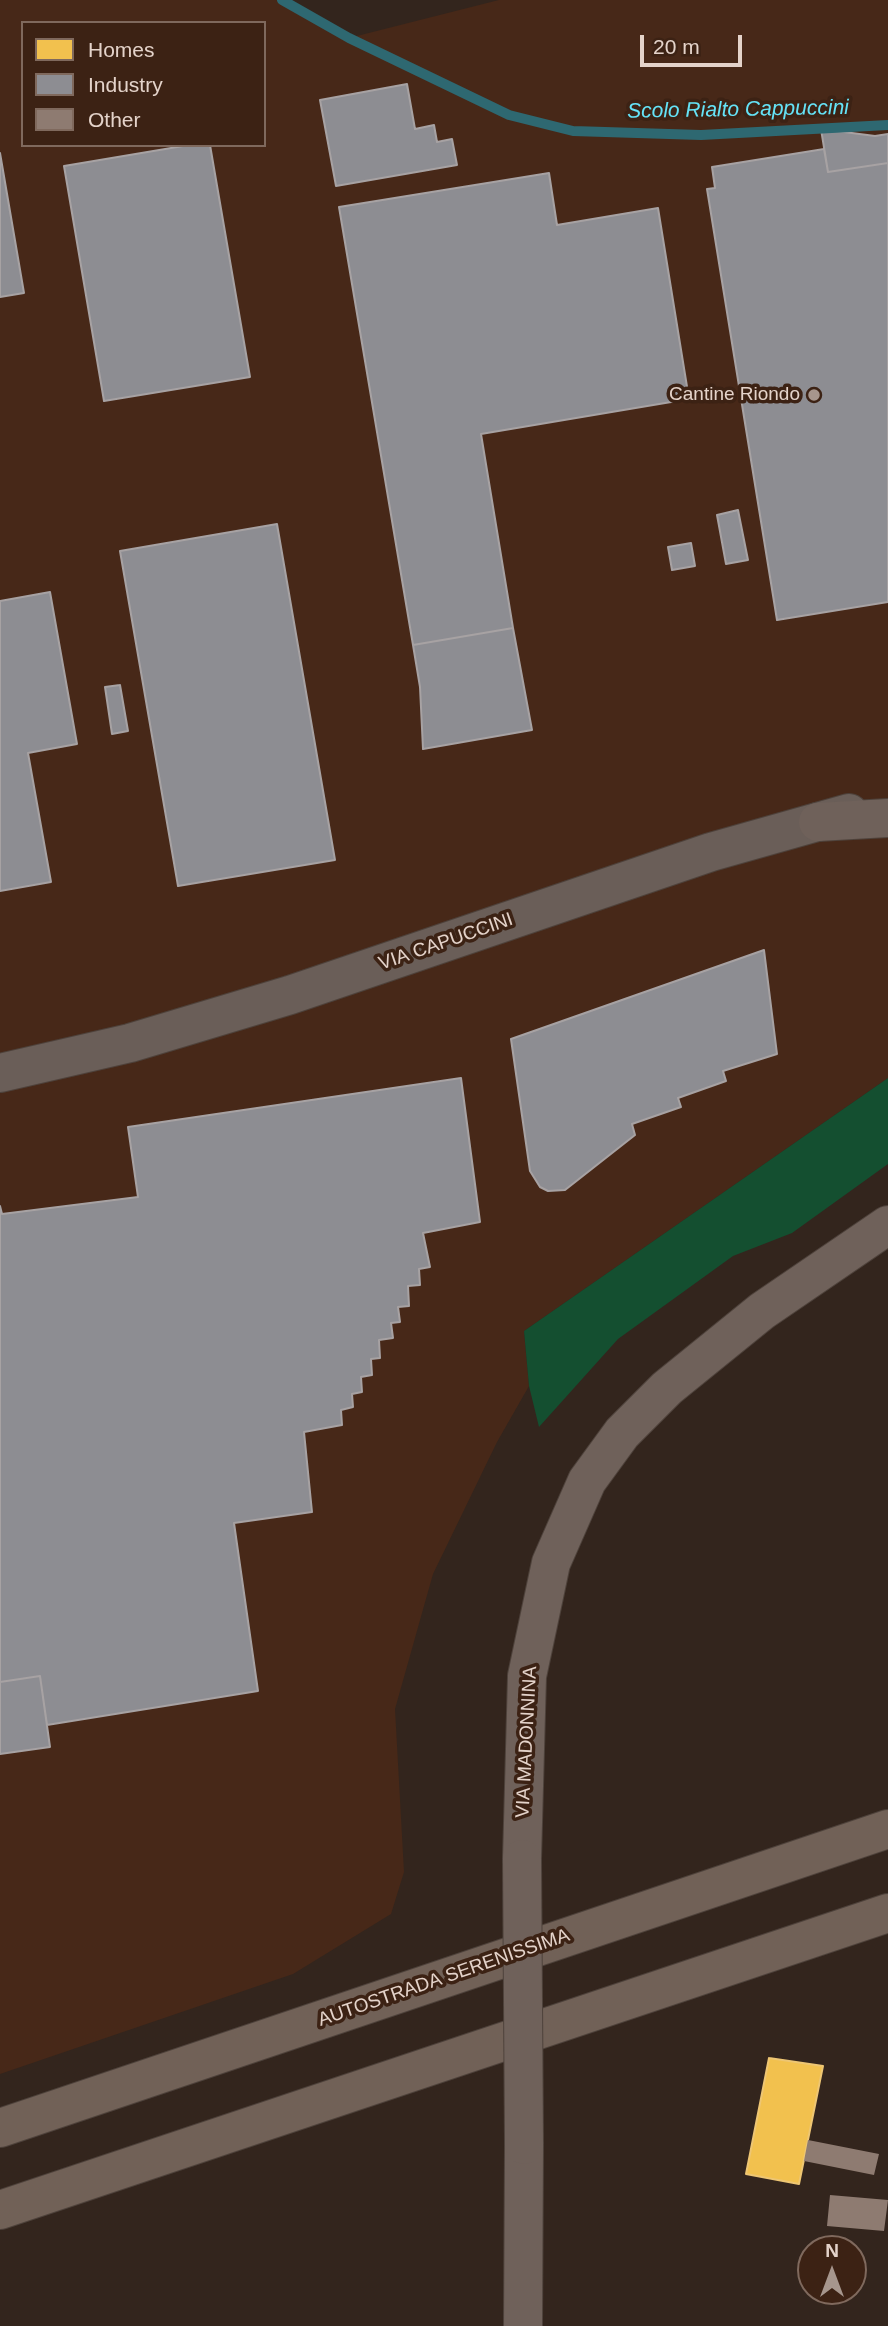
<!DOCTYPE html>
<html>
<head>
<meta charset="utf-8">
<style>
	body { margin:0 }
	#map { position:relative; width:888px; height:2326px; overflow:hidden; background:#33251d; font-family:Arial,sans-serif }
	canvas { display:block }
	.legend { position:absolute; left:21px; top:21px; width:245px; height:126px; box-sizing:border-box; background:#3c2214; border:2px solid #7f695d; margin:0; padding:9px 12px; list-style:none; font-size:21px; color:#e4d3ca }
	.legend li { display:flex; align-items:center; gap:14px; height:35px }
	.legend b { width:35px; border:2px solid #7f695d }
	.north { position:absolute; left:797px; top:2235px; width:70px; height:70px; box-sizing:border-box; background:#3c2214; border:2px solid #7f695d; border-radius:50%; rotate:0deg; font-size:19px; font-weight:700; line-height:28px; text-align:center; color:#e4d3ca }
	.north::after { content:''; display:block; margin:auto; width:24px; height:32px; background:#a6968d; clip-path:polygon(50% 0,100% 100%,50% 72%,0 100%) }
	.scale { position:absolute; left:640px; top:35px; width:102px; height:32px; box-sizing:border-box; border:4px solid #e4d3ca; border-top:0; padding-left:9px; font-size:21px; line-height:24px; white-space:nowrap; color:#e4d3ca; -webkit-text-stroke:5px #3c2214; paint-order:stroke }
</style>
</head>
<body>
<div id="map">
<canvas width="888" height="2326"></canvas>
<ul class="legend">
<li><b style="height:19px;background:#f2c14e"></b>Homes</li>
<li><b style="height:19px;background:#8d8d92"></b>Industry</li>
<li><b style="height:19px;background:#8e7b71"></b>Other</li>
</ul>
<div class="north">N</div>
<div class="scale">20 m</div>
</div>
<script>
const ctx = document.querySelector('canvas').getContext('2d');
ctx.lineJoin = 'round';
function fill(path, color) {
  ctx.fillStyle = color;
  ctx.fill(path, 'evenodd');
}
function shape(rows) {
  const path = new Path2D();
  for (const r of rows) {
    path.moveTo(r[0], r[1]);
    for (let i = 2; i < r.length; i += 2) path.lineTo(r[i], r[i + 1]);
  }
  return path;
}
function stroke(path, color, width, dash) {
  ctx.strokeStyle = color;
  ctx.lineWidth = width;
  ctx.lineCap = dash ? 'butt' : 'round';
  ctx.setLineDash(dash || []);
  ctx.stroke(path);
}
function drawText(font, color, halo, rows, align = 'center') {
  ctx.font = font + ' Arial,sans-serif';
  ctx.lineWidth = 7;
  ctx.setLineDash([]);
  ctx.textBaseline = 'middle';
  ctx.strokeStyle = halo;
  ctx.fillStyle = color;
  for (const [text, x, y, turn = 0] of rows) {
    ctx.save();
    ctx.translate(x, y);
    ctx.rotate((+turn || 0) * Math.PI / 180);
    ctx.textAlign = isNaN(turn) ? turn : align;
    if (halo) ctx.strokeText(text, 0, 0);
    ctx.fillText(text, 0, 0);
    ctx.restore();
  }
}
fill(shape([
	[0,0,282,0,349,38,499,0,888,0,888,1078,524,1331,529,1386,497,1442,433,1574,395,1709,404,1872,391,1914,293,1974,0,2074],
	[23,23,264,23,264,145,23,145]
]), '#472818');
fill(shape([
	[888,1078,888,1164,792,1233,733,1256,618,1339,539,1427,529,1386,524,1331]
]), '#144f30');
const homes = shape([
	[769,2058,823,2066,799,2184,746,2174,769,2058]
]);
fill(homes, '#f2c14e');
stroke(homes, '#eec673', 2);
const industry = shape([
	[407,84,415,129,434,125,437,142,452,139,457,165,336,186,320,100,407,84],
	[821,129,875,136,888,134,888,163,828,172,821,129],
	[189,145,210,145,250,377,104,401,64,166,189,145],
	[824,149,828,172,888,163,888,602,777,620,707,189,715,188,712,167,824,149],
	[0,153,24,293,0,297,0,153],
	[549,173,557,225,658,208,689,399,481,434,513,628,413,645,339,207,549,173],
	[738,510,748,560,726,564,717,515,738,510],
	[277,524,335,860,178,886,120,551,277,524],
	[691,543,695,566,672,570,668,547,691,543],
	[50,592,77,744,28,753,51,882,0,891,0,601,50,592],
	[513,628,532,730,423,749,420,687,413,645,513,628],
	[120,685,128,731,112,734,105,687,120,685],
	[764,950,777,1054,723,1071,726,1081,678,1098,681,1107,632,1124,635,1135,565,1190,548,1191,540,1187,530,1171,511,1039,764,950],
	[461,1078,480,1222,423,1233,430,1267,419,1269,420,1285,408,1286,409,1306,398,1307,400,1322,391,1323,393,1338,379,1340,380,1358,371,1359,372,1375,361,1377,362,1392,352,1394,353,1407,341,1410,342,1425,304,1432,312,1512,234,1523,258,1691,47,1725,40,1676,0,1682,0,1206,2,1214,138,1197,128,1127,461,1078],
	[40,1676,50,1747,0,1754,0,1682,40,1676]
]);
fill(industry, '#8d8d92');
stroke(industry, '#a7a2a3', 2);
stroke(shape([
	[282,0,349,38,509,115,573,131,701,135,888,125]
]), '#2e6871', 10);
fill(shape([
	[808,2140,879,2154,874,2175,804,2161],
	[830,2195,888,2200,884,2231,827,2226]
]), '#8e7b71');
const tertiary = shape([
	[0,1073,130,1043,290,995,711,852,849,813]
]);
const secondary = shape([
	[818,822,888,818],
	[522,1859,527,1676,551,1563,587,1481,622,1433,667,1388,762,1311,888,1225],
	[523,2326,524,2145]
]);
const motorway = shape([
	[0,2128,888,1829],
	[0,2210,888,1913]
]);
stroke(tertiary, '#4e423b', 40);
stroke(secondary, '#4e423b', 40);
stroke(motorway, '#4e423b', 40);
stroke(tertiary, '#6a5e58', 38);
stroke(secondary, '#6f615a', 38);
stroke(motorway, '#716157', 38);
const secondaryBridge = shape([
	[522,1859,524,2145]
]);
stroke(secondaryBridge, '#4e423b', 40, []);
stroke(secondaryBridge, '#6f615a', 38);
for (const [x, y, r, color] of [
	[814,395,7,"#a6968d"]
]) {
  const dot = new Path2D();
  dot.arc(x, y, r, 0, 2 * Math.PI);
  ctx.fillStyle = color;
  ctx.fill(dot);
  stroke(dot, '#3c2214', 2.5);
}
drawText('19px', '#e4d3ca', '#3c2214', [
	["Cantine Riondo",800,395]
], 'right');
drawText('19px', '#e4d3ca', '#3c2214', [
	["VIA CAPUCCINI",446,942,-19],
	["VIA MADONNINA",527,1742,-87],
	["AUTOSTRADA SERENISSIMA",444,1978,-19]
]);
drawText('italic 21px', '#65e3f7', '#3c2214', [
	["Scolo Rialto Cappuccini",738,110,-1]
]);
</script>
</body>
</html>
